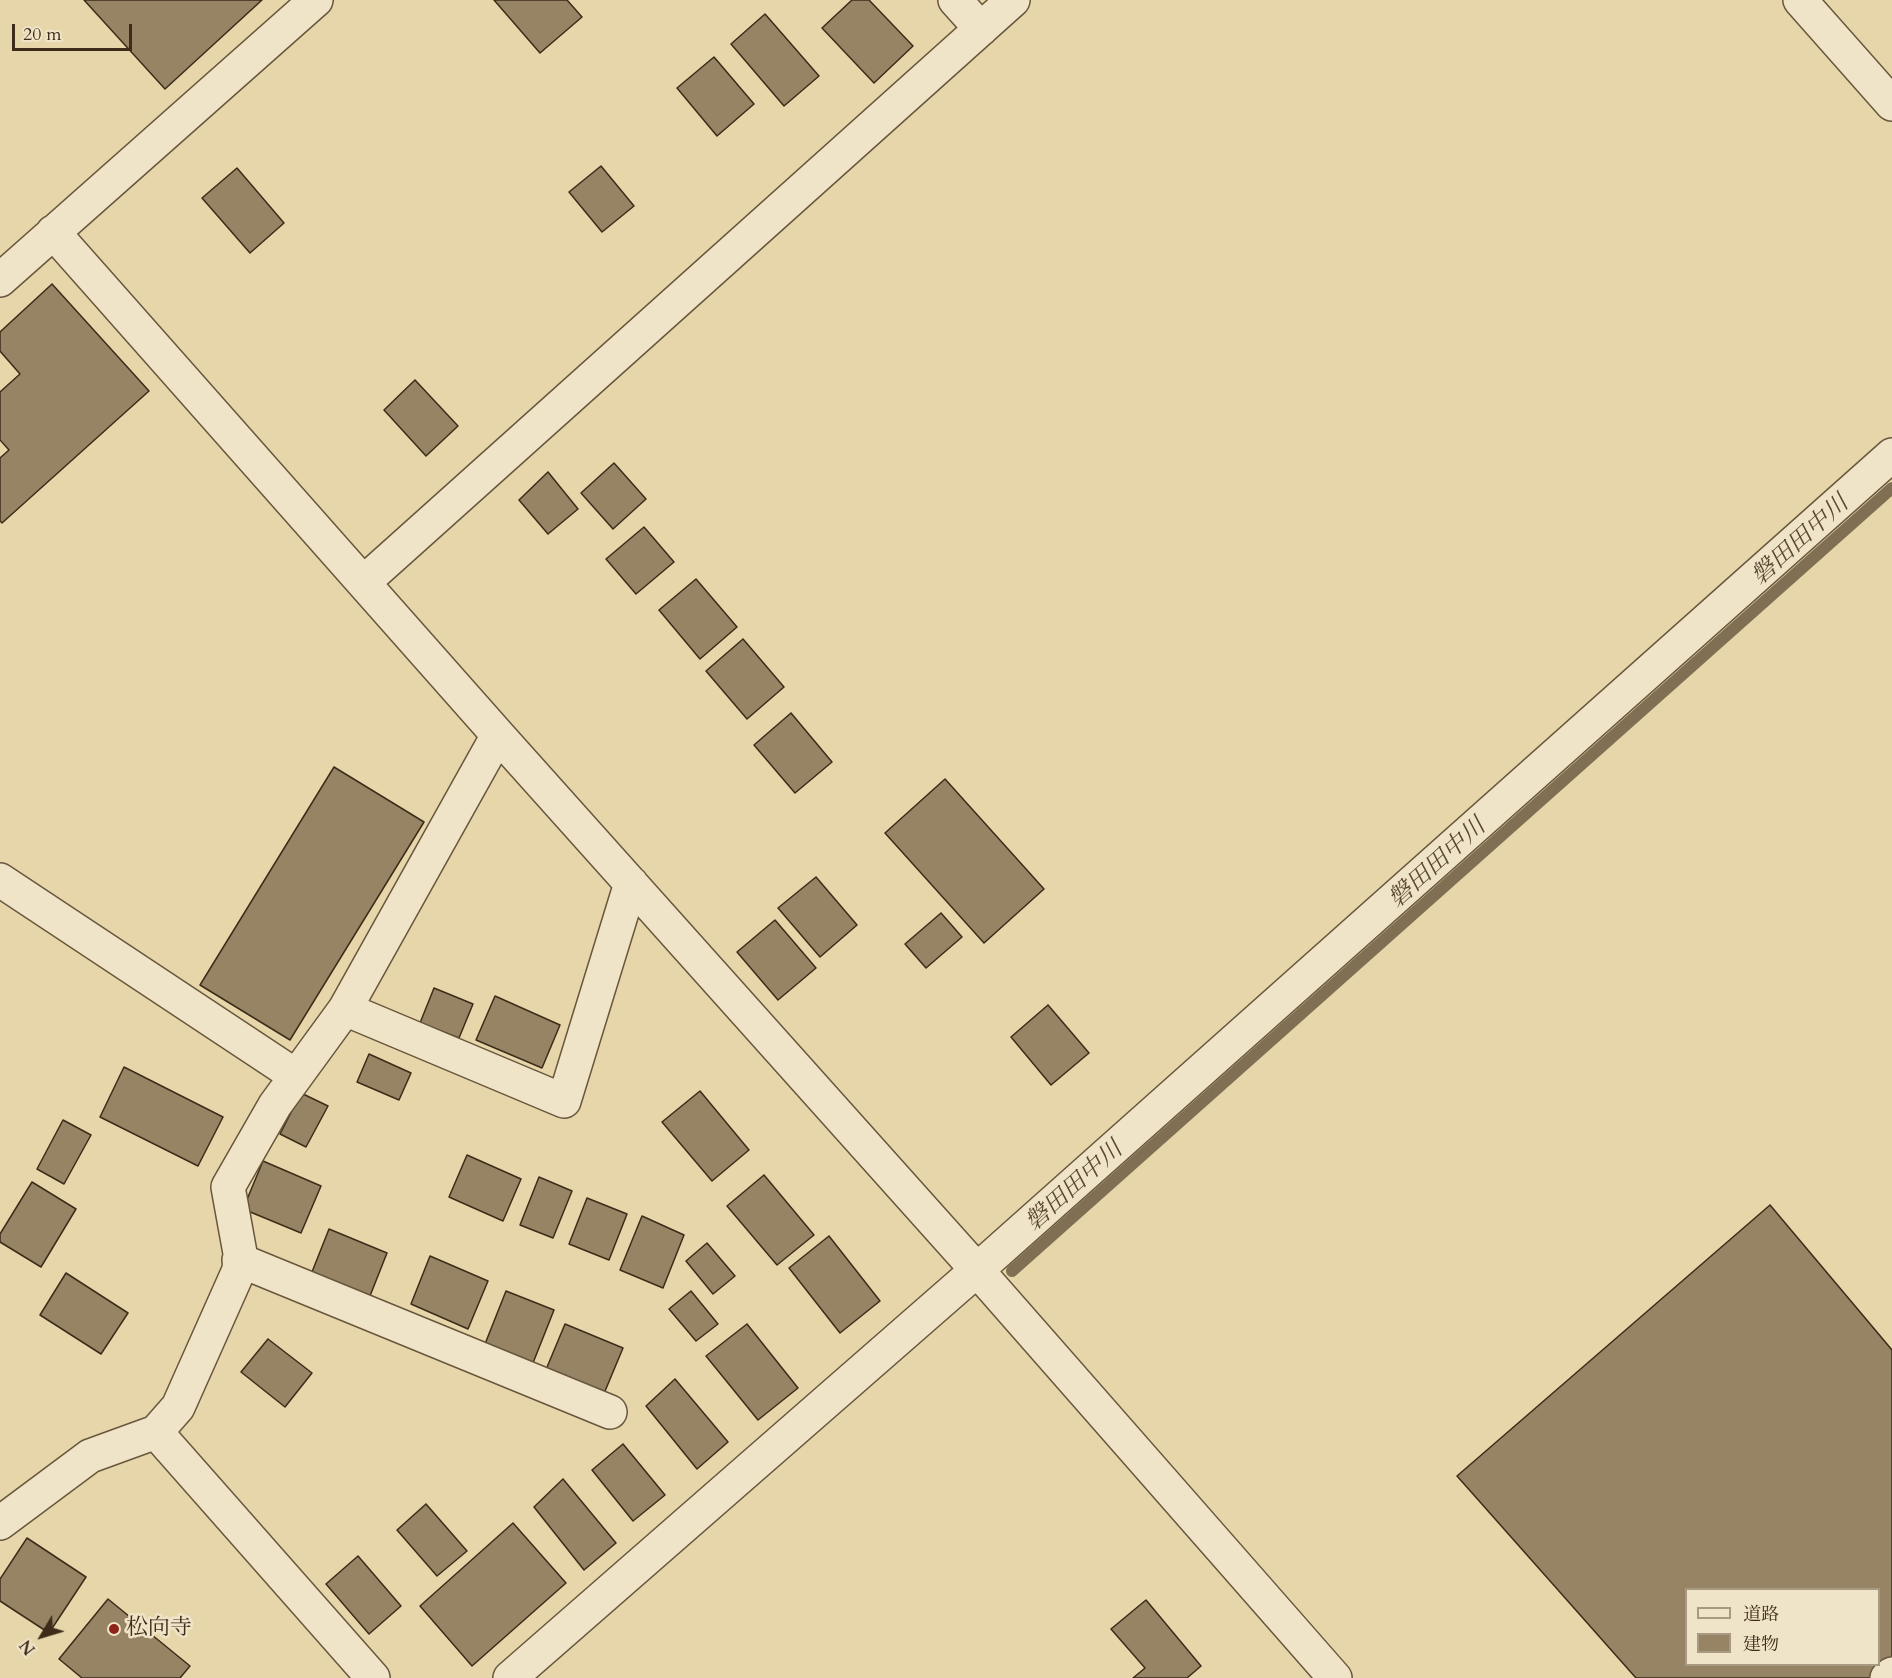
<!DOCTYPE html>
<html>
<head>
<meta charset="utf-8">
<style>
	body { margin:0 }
	#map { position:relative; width:1892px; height:1678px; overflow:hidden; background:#e7d6aa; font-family:Cardo,"Noto Serif JP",serif }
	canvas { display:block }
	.legend { position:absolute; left:1685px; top:1588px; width:195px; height:78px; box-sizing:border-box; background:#efe4c8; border:2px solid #a89a82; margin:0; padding:8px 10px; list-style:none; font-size:18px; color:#3e2b19 }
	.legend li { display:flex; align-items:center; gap:12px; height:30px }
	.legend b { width:30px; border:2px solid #a89a82 }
	.north { position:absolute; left:12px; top:1606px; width:60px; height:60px; -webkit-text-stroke:4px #efe4c8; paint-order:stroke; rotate:232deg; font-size:16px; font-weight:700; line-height:24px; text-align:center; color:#3e2b19 }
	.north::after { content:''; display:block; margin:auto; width:21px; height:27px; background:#3e2b19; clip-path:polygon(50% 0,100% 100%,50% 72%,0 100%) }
	.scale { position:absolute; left:12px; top:24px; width:120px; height:27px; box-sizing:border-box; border:3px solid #3e2b19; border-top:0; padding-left:8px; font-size:18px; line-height:21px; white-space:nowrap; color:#3e2b19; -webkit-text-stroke:4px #efe4c8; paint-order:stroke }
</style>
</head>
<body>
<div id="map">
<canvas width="1892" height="1678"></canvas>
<ul class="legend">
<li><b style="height:8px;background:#efe4c8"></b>道路</li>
<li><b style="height:16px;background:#968464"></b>建物</li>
</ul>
<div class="north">N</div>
<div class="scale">20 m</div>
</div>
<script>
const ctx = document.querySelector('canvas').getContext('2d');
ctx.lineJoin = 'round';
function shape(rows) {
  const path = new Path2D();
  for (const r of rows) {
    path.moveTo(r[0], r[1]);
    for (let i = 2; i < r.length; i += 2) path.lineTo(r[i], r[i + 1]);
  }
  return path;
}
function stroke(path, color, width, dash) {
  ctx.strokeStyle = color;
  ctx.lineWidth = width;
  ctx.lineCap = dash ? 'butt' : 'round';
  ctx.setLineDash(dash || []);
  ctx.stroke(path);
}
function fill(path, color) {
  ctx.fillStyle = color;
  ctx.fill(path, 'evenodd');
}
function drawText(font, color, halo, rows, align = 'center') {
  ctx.font = font + ' Cardo,"Noto Serif JP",serif';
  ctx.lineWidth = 5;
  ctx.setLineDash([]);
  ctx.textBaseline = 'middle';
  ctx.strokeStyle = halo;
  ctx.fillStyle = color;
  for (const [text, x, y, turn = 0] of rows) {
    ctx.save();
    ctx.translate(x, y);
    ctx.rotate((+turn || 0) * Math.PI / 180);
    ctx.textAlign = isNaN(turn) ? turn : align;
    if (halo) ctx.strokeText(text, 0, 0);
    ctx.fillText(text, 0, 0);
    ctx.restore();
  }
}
stroke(shape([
	[1012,1271,1892,488]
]), '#816f53', 12);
const building = shape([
	[84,0,262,0,165,89,84,0],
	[494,0,567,0,582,17,540,53,494,0],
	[852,0,869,0,913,46,874,83,822,28,852,0],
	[765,14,819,76,784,106,731,44,765,14],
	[714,57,754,104,717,136,677,88,714,57],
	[601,166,634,206,602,232,569,192,601,166],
	[237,168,284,223,250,253,202,198,237,168],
	[52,284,149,391,2,523,0,521,0,458,9,450,0,440,0,392,20,374,0,351,0,332,52,284],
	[415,380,458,426,426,456,384,410,415,380],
	[614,463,646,499,613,529,581,493,614,463],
	[548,472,578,509,548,534,519,500,548,472],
	[644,527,674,562,636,594,606,559,644,527],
	[696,579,737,627,700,659,659,610,696,579],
	[743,639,784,687,747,719,706,671,743,639],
	[791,713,832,762,795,793,754,745,791,713],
	[334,767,424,822,290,1040,200,985,334,767],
	[945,779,1044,889,984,943,885,833,945,779],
	[816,877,857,925,820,957,778,908,816,877],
	[941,913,962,937,926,968,905,944,941,913],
	[775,920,816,968,778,1000,737,952,775,920],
	[434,988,473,1004,459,1038,420,1023,434,988],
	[495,996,560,1025,542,1068,476,1040,495,996],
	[1048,1005,1089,1053,1051,1085,1011,1037,1048,1005],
	[369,1054,411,1073,399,1100,357,1082,369,1054],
	[124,1067,223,1117,198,1166,100,1117,124,1067],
	[700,1091,749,1150,712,1181,662,1122,700,1091],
	[301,1093,328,1106,306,1147,280,1134,301,1093],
	[63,1120,91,1135,64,1184,37,1169,63,1120],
	[467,1155,521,1179,503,1221,449,1197,467,1155],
	[263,1161,321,1186,301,1233,243,1209,263,1161],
	[764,1175,814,1235,777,1265,727,1206,764,1175],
	[539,1177,572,1191,553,1238,520,1225,539,1177],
	[32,1182,76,1209,41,1267,0,1242,0,1234,32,1182],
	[587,1198,627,1214,609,1260,569,1244,587,1198],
	[1770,1205,1892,1350,1892,1660,1873,1678,1636,1678,1457,1476,1770,1205],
	[1686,1590,1878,1590,1878,1664,1686,1664,1686,1590],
	[642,1216,684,1235,663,1288,620,1270,642,1216],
	[329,1229,387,1253,368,1301,310,1277,329,1229],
	[829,1236,880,1301,840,1333,789,1268,829,1236],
	[707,1243,735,1276,713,1294,686,1261,707,1243],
	[430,1256,488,1281,468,1329,411,1304,430,1256],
	[66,1273,128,1313,101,1354,40,1315,66,1273],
	[506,1291,554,1310,531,1368,483,1349,506,1291],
	[691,1291,718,1324,696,1341,669,1309,691,1291],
	[565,1324,623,1348,603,1396,545,1372,565,1324],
	[747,1324,798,1388,758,1420,706,1356,747,1324],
	[268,1339,312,1373,285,1407,241,1372,268,1339],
	[675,1379,728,1442,697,1469,646,1406,675,1379],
	[623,1444,665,1495,633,1521,592,1470,623,1444],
	[563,1479,616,1543,584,1570,534,1507,563,1479],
	[426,1504,467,1551,437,1576,397,1530,426,1504],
	[513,1523,566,1583,472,1666,420,1606,513,1523],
	[27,1538,86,1577,49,1633,0,1601,0,1579,27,1538],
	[358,1556,401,1606,369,1634,326,1584,358,1556],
	[108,1599,190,1666,180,1678,82,1678,59,1659,108,1599],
	[1146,1600,1201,1666,1187,1678,1133,1678,1145,1668,1111,1629,1146,1600]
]);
fill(building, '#968464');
stroke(building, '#3e2b19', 1.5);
const minor = shape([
	[955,0,981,29],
	[1800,0,1892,104],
	[53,232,498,735,977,1270,1335,1678],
	[0,280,316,0],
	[364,582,1013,0],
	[0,880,296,1076],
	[345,1009,564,1101,631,883],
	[239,1260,610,1412],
	[156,1432,373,1678],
	[0,1523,90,1456,156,1432,178,1407,239,1270,240,1253,228,1187,275,1105,345,1009,498,735],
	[510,1678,977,1270,1892,455],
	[1887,1678,1892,1674]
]);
stroke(minor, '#68563d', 36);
stroke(minor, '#efe4c8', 33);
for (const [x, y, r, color] of [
	[114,1629,6,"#8f2418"]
]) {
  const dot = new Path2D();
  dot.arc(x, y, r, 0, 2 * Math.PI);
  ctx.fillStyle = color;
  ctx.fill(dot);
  stroke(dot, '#efe4c8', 2);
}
drawText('22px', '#3e2b19', '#efe4c8', [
	["松向寺",126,1629]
], 'left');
drawText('italic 24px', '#5a4731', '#efe4c8', [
	["磐田田中川",1801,541,-42],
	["磐田田中川",1438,864,-42],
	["磐田田中川",1075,1187,-42]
]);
</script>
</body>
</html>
